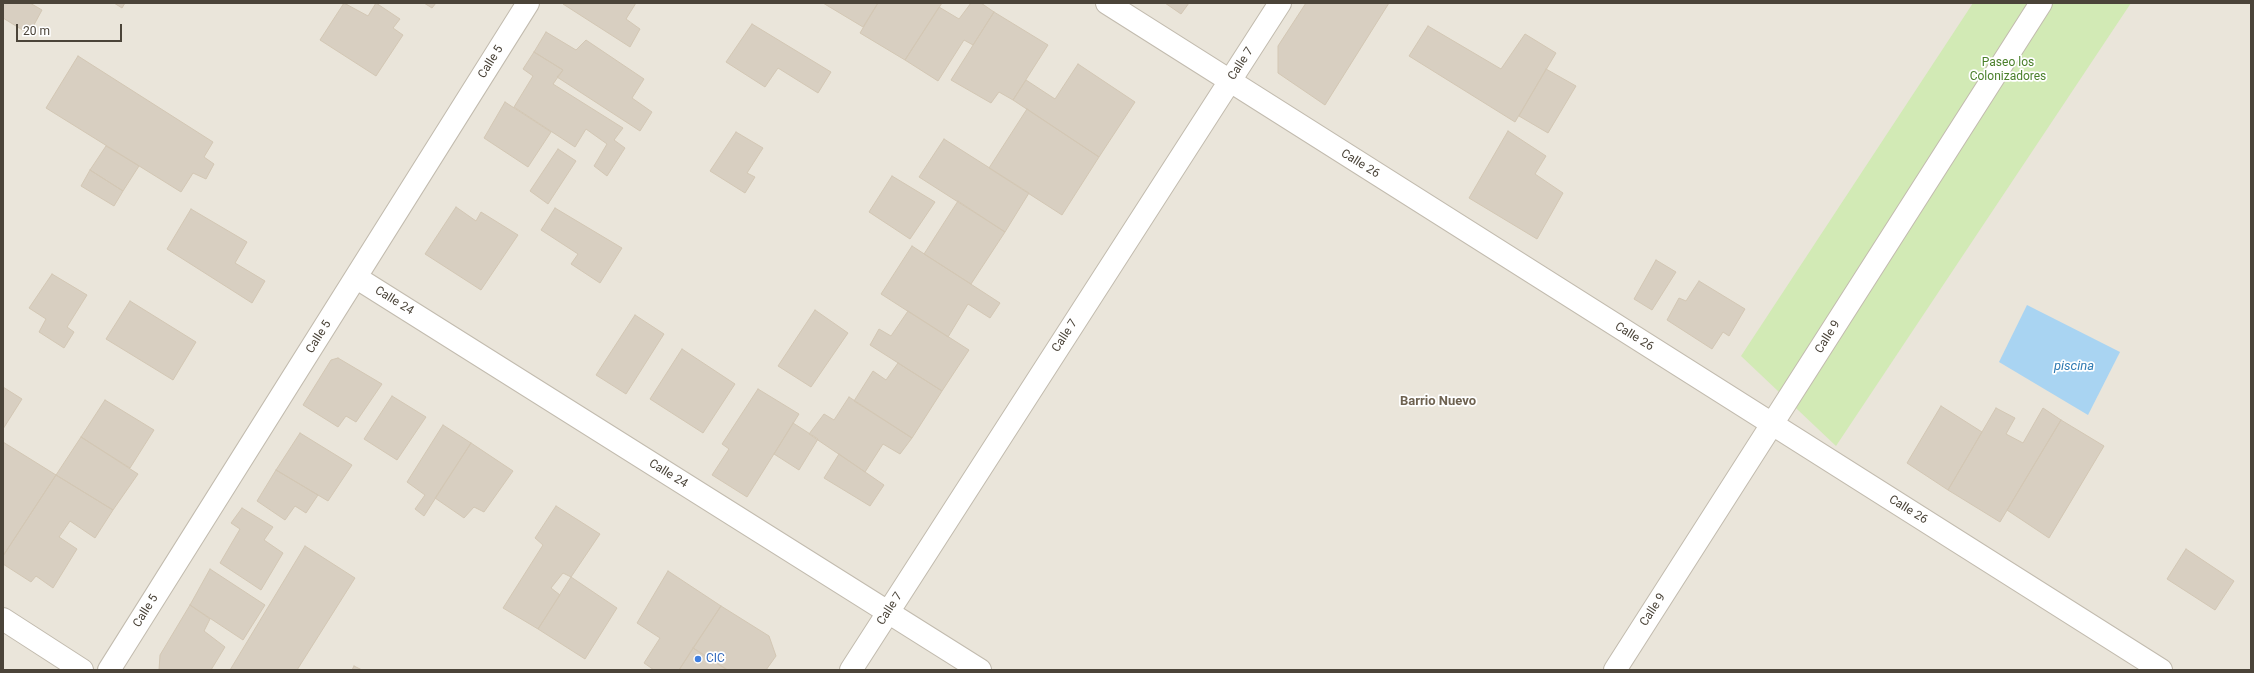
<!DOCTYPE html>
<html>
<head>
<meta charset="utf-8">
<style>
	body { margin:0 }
	#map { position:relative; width:2254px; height:673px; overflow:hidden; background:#f6f3ec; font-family:Roboto,sans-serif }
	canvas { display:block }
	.frame { position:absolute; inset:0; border:4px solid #4b4439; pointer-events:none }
	.scale { position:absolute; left:16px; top:24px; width:106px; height:18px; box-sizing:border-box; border:2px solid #4b4439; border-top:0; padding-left:5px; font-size:12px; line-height:14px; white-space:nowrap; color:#4b4439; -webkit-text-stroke:3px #fff; paint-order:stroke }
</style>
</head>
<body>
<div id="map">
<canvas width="2254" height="673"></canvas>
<div class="frame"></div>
<div class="scale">20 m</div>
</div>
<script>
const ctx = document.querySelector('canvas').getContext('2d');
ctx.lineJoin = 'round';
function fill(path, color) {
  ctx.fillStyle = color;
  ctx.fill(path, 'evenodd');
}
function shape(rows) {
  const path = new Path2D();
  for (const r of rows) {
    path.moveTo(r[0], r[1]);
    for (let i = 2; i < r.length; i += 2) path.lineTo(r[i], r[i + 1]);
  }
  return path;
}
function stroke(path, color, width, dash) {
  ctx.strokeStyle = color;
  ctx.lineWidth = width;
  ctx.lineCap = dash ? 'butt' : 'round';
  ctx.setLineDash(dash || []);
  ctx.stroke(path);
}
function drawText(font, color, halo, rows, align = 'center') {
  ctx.font = font + ' Roboto,sans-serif';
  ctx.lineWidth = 3.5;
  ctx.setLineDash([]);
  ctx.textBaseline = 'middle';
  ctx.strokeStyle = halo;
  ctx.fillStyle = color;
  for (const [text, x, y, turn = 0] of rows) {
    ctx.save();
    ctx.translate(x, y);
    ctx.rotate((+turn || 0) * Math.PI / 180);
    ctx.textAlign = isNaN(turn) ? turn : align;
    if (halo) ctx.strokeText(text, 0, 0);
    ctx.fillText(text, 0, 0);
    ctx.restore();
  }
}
fill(shape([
	[3,3,2251,3,2251,670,3,670]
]), '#eae5da');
fill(shape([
	[1973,3,2131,3,1836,446,1741,356]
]), '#d2eab5');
fill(shape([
	[2027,305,2120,352,2088,415,1999,362]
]), '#a9d4f2');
const building = shape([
	[3,3,30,3,42,10,29,34,3,18,3,3],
	[114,3,125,3,122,8,114,3],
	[344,3,368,16,376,3,400,19,393,28,403,35,376,76,320,40,344,3],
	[424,3,436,3,432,8,424,3],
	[636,3,626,19,640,29,630,47,563,4,636,3],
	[823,3,878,3,863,27,823,3],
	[878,3,942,3,905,60,860,33,878,3],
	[971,3,981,3,994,12,973,45,964,40,938,81,905,60,939,7,959,19,971,3],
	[1165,3,1189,3,1181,14,1165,3],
	[1306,3,1389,3,1325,105,1278,73,1278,46,1306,3],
	[994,12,1048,45,1013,100,999,92,991,103,951,80,994,12],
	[752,24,831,72,818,93,778,68,765,87,726,62,752,24],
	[1428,26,1501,69,1525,34,1556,53,1515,122,1409,56,1428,26],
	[546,32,576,50,586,40,644,79,632,98,652,112,640,131,557,77,563,70,534,52,546,32],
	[534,52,563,70,553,84,623,128,614,140,625,148,607,176,594,166,607,144,586,129,575,147,514,107,533,76,523,69,534,52],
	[78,56,213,142,204,157,214,164,206,179,193,173,181,192,46,108,78,56],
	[1078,64,1135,102,1099,157,1013,100,1026,80,1055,99,1078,64],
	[1546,69,1576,86,1548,133,1519,116,1546,69],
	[505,102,551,132,528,167,484,138,505,102],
	[1027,109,1099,157,1062,215,989,168,1027,109],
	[1508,131,1546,156,1535,174,1563,193,1537,239,1469,198,1508,131],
	[736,132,763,148,747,173,755,177,745,193,710,171,736,132],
	[944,139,1029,193,1005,232,919,177,944,139],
	[106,146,139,166,123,191,90,170,106,146],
	[558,149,576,161,548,204,530,191,558,149],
	[90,170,123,191,114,206,81,186,90,170],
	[892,176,935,202,910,239,869,212,892,176],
	[958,201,1005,232,971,284,924,254,958,201],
	[456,207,476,221,481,212,518,235,481,290,425,254,456,207],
	[555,208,622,248,600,283,571,264,578,254,541,230,555,208],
	[191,209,247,242,235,263,265,281,252,303,167,249,191,209],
	[912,246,1000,303,990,318,968,304,948,337,881,294,912,246],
	[1656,260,1676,272,1652,310,1634,299,1656,260],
	[52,274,87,295,67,327,74,332,64,348,39,332,46,319,29,308,52,274],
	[1699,281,1745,309,1729,336,1723,332,1712,349,1667,320,1679,298,1686,301,1699,281],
	[130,301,196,342,173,380,106,339,130,301],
	[815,310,848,333,811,387,778,366,815,310],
	[908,311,969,350,942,391,870,345,879,329,891,336,908,311],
	[635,315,664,334,626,394,596,375,635,315],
	[682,349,735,384,703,433,650,399,682,349],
	[338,358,382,384,356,422,346,416,338,427,303,405,331,360,338,358],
	[898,363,942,391,912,438,854,401,873,371,886,380,898,363],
	[3,387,22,399,3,429,3,387],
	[758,389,799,414,747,497,712,475,729,449,722,444,758,389],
	[392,396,426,417,397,460,364,439,392,396],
	[849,397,912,438,900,454,883,444,865,472,809,434,824,414,834,420,849,397],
	[105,400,154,430,130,468,81,437,105,400],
	[1941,406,1982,432,1948,490,1907,463,1941,406],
	[1996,408,2015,418,2006,434,2023,443,2043,408,2061,420,2000,522,1948,490,1996,408],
	[2061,420,2104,446,2049,538,2007,510,2061,420],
	[793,423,818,439,799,470,774,454,793,423],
	[443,425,471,443,424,516,415,509,425,495,407,482,443,425],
	[300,433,352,465,328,501,276,470,300,433],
	[81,437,138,474,113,510,56,475,81,437],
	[3,442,56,475,3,556,3,442],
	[471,443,513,471,484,512,474,507,464,518,435,498,471,443],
	[839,454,884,485,870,506,824,478,839,454],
	[276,470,318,495,306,513,295,506,285,520,257,501,276,470],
	[56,475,113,510,95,538,70,521,59,537,77,549,53,588,36,576,31,582,3,564,3,556,56,475],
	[556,506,600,534,571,577,563,573,551,588,560,595,538,629,503,608,543,545,535,538,556,506],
	[242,508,273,527,264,540,283,553,261,590,220,563,240,529,231,523,242,508],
	[305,546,355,578,297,670,230,670,305,546],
	[2186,549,2234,581,2215,610,2167,579,2186,549],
	[210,569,265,605,243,640,190,605,210,569],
	[668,571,721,606,679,670,654,670,644,663,660,638,637,623,668,571],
	[571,577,617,608,585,659,538,629,571,577],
	[190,605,210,619,204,631,225,647,211,670,159,670,160,655,190,605],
	[721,606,769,636,776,656,766,670,728,670,693,648,721,606],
	[693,648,727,670,679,670,693,648],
	[354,666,362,670,352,670,354,666]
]);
fill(building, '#d8cfc1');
stroke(building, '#d3c7b4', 1);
const minor = shape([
	[1107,3,2161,670],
	[357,278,980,670],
	[3,619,82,670],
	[109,670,528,3],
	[851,670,1280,3],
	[1615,670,2041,3]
]);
stroke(minor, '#c2bbae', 24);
stroke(minor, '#fff', 22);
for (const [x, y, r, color] of [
	[698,659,4,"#3f7fe0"]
]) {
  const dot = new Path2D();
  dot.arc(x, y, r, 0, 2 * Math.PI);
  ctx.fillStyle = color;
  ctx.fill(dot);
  stroke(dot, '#fff', 1.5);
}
drawText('12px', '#4b4439', '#fff', [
	["Calle 5",491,62,-58],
	["Calle 7",1241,64,-57],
	["Calle 26",1360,164,32],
	["Calle 24",394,301,32],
	["Calle 7",1065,336,-57],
	["Calle 5",319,337,-58],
	["Calle 26",1634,337,32],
	["Calle 9",1828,337,-58],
	["Calle 24",668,474,32],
	["Calle 26",1908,510,32],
	["Calle 7",890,609,-57],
	["Calle 9",1653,610,-57],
	["Calle 5",146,611,-58]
]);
drawText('12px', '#4a7f2a', '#fff', [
	["Paseo los",2008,63],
	["Colonizadores",2008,77]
]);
drawText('12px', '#366cbe', '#fff', [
	["CIC",706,659]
], 'left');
drawText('italic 13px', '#2e7ab2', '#fff', [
	["piscina",2074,367]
]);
drawText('bold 13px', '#6e6250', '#fff', [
	["Barrio Nuevo",1438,402]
]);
</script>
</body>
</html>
